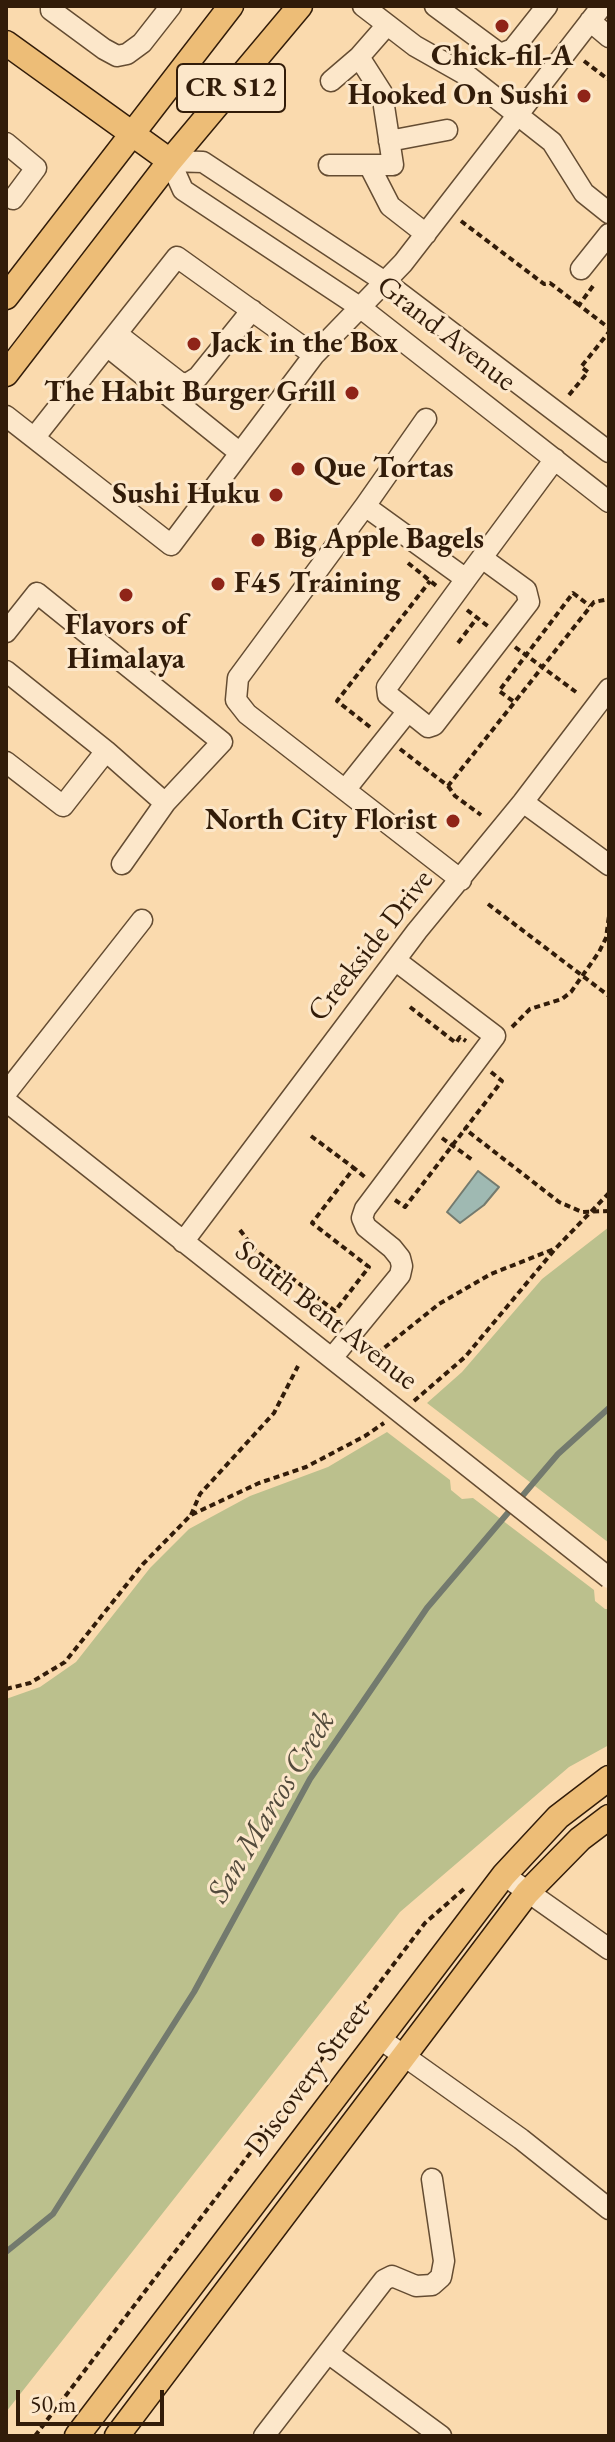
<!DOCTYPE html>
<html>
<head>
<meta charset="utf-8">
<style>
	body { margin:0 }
	#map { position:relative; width:615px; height:2442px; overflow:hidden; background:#fadaae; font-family:"EB Garamond",serif }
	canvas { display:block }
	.frame { position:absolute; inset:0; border:8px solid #321c09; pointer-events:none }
	.scale { position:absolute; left:16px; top:2390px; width:148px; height:36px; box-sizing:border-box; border:4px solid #321c09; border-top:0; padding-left:10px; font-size:24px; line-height:28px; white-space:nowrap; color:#321c09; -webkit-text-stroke:6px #fce7ca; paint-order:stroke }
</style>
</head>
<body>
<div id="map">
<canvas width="615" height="2442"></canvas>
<div class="frame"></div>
<div class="scale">50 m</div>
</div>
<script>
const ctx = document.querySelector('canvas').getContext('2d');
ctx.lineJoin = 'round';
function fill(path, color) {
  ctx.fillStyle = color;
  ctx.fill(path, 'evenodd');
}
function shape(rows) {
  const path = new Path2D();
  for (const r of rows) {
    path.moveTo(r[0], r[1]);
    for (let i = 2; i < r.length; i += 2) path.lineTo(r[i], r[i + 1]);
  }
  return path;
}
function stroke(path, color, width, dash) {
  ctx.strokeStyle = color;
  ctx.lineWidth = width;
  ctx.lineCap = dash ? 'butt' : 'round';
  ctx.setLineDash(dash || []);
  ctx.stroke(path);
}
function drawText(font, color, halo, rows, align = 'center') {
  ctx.font = font + ' "EB Garamond",serif';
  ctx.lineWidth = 6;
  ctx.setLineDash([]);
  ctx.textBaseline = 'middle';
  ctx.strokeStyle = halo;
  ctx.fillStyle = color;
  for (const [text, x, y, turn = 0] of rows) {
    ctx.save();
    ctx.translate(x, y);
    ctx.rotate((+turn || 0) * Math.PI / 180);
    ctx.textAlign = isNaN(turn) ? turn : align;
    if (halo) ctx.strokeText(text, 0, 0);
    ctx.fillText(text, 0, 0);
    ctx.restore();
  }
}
fill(shape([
	[609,1227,609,1543,427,1403,462,1372,542,1279],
	[387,1432,450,1480,451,1490,462,1499,473,1498,594,1590,595,1601,605,1609,609,1609,609,1745,569,1767,400,1912,6,2412,6,1699,40,1687,76,1662,150,1568,189,1529,250,1496,328,1467]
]), '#bbc08d');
const water = shape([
	[478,1171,499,1187,484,1205,460,1223,447,1212,478,1171]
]);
fill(water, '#9fb9b2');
stroke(water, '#737a6e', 2);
stroke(shape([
	[6,2252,53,2214,194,1992,310,1779,427,1608,558,1454,609,1408]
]), '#737a6e', 6);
const minor = shape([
	[51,6,51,10,104,49,117,56,127,54,142,43,171,6],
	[363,6,415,46,468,76,552,142,584,193,609,213],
	[435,6,500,54,513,49,547,6],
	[590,21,609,37],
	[331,81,359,57,387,25],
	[389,141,447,130],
	[6,143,36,168,13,199],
	[329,165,393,165,382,93,359,57],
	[369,165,390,206,426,234],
	[581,269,609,234],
	[117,334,179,382,187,384,198,377,252,310],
	[107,346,240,453],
	[6,416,171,545,314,355,403,263,602,6],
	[426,419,365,506,466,579,555,459],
	[34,438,177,257,314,355],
	[609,452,385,282,203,162,170,161,183,190,361,308,609,502],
	[365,506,238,678,236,700,247,714,461,880],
	[466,579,387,687,388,695,428,727,434,725,529,602,526,590,482,558],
	[6,632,37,593,222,742,165,803],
	[6,671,106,751,63,806,6,762],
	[106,751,165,803,122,864],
	[345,790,408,711],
	[523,802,609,865],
	[6,1093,142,920],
	[6,1101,373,1391],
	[183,1242,417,931,523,802,609,689],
	[332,1358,400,1275,402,1266,400,1258,392,1248,366,1227,362,1218,365,1209,495,1036,395,960],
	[504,1875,609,1949],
	[379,2038,521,2139,609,2209],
	[328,2353,441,2436],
	[264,2436,384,2280,392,2276,416,2286,432,2285,441,2277,444,2261,432,2179]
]);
const major = shape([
	[6,43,170,161],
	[6,297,231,6],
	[6,374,170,161,300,6],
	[77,2436,504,1875,558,1817,609,1778],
	[117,2436,527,1893,580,1839,609,1817]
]);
stroke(minor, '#644c32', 23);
stroke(major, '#321c09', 27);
stroke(shape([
	[584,61,609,80],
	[461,221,544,284,550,283,579,305],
	[593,286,579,305,609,328],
	[569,395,588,372,581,367,609,332],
	[408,563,439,588],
	[467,610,489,627],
	[458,643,477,618],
	[515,647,576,692],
	[513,701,499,691,573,593,590,606],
	[370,727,337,701,430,581],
	[400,749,448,786,594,602,609,599],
	[448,786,455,796,481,815],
	[488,904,609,996],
	[410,1007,456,1043,460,1037,466,1041],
	[512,1027,530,1009,562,999,571,992,599,952,606,938,609,916],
	[491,1072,502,1081,465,1129,559,1202,582,1212,609,1211],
	[311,1136,354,1168],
	[442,1138,474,1161],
	[395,1200,405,1207,465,1129],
	[240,1230,255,1250,335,1311,369,1267,312,1223,354,1168,366,1178],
	[369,1360,439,1304,491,1274,554,1249],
	[414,1401,465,1357,556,1248,609,1193],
	[191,1515,200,1494,274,1413,298,1366],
	[6,1689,30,1683,65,1662,143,1564,191,1515,259,1483,306,1467,365,1436,384,1423],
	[35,2436,425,1923,465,1888]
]), '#321c09', 4, [6, 4]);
stroke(minor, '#fce7ca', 20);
stroke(major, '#edbd77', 24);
const minorBridge = shape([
	[373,1391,609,1578]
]);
stroke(minorBridge, '#644c32', 23, []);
stroke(minorBridge, '#fce7ca', 20);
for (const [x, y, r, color] of [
	[502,26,8,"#8f2418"],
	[584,96,8,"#8f2418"],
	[194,344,8,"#8f2418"],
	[352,393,8,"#8f2418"],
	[298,469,8,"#8f2418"],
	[276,495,8,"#8f2418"],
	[258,540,8,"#8f2418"],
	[218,584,8,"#8f2418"],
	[126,595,8,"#8f2418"],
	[453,821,8,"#8f2418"]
]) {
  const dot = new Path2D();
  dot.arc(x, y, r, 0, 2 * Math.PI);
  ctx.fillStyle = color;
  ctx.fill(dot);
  stroke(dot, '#fce7ca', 3);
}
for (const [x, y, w] of [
	[231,88,108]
]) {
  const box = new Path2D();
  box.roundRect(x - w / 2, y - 24, w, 48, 6);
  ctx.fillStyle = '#fce7ca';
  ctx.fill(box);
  stroke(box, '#321c09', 2);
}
drawText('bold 28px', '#321c09', null, [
	["CR S12",231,88]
]);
drawText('bold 30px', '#321c09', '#fce7ca', [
	["Chick-fil-A",502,57,"center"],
	["Hooked On Sushi",568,96],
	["Jack in the Box",210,344,"left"],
	["The Habit Burger Grill",336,393],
	["Que Tortas",314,469,"left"],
	["Sushi Huku",260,495],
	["Big Apple Bagels",274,540,"left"],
	["F45 Training",234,584,"left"],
	["Flavors of",126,626,"center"],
	["Himalaya",126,660,"center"],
	["North City Florist",437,821]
], 'right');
drawText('30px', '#321c09', '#fce7ca', [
	["Grand Avenue",446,334,38],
	["Creekside Drive",371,946,-52],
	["South Bent Avenue",326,1316,38],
	["Discovery Street",308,2079,-53]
]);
drawText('italic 32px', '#534b3c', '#fce7ca', [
	["San Marcos Creek",272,1807,-59]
]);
</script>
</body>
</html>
